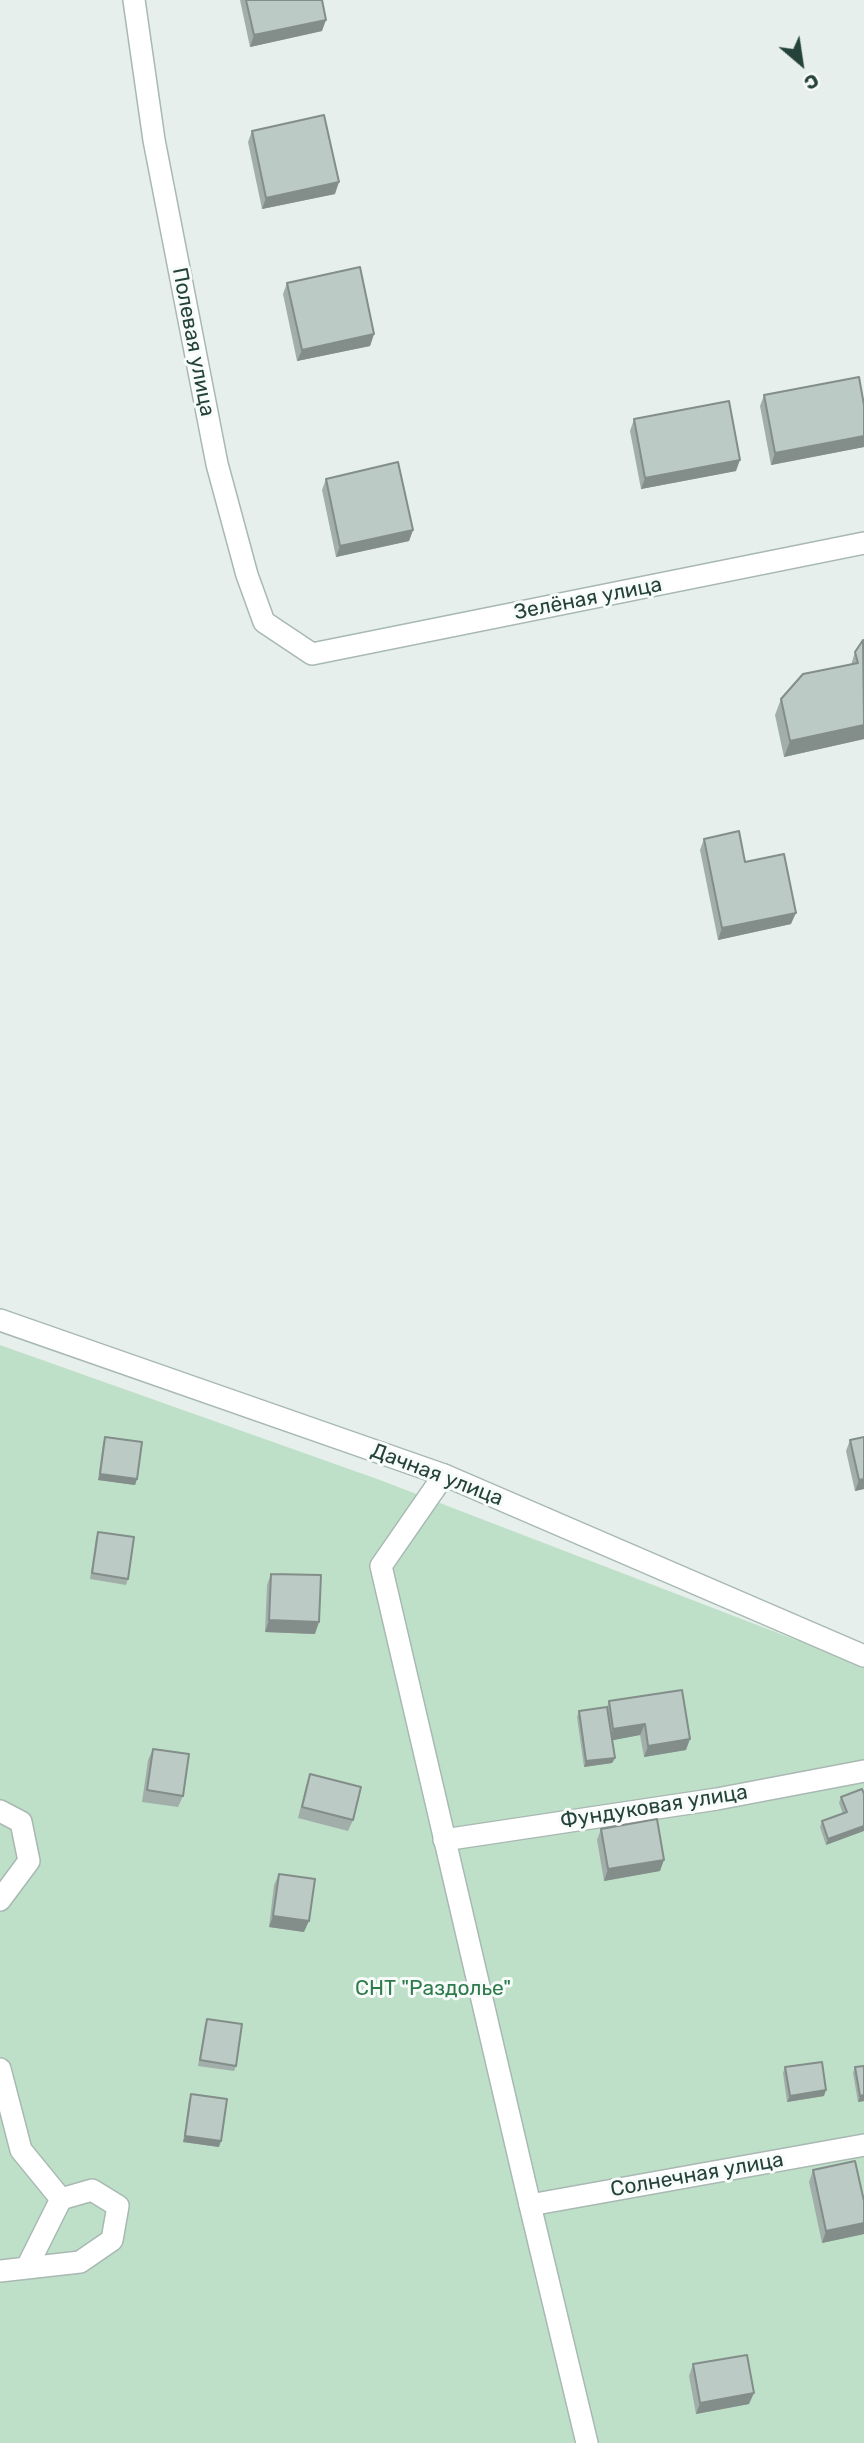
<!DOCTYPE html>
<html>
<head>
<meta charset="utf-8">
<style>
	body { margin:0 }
	#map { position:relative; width:864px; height:2443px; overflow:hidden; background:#e6efeb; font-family:Rubik,sans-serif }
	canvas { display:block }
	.north { position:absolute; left:766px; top:28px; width:70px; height:70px; -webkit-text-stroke:5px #f7fbf9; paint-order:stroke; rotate:151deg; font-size:19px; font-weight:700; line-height:28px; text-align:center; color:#24423a }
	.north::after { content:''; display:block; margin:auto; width:24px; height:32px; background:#24423a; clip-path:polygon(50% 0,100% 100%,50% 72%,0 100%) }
</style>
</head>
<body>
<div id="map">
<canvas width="864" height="2443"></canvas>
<div class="north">С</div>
</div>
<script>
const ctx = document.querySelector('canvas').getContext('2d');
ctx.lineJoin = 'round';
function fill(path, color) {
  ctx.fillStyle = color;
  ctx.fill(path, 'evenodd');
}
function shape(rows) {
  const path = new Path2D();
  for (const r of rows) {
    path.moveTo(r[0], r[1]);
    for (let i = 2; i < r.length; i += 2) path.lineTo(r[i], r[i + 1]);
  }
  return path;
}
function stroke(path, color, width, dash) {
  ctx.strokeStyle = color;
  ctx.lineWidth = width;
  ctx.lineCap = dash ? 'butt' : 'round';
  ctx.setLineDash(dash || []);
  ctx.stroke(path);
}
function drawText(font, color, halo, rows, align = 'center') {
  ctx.font = font + ' Rubik,sans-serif';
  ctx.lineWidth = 6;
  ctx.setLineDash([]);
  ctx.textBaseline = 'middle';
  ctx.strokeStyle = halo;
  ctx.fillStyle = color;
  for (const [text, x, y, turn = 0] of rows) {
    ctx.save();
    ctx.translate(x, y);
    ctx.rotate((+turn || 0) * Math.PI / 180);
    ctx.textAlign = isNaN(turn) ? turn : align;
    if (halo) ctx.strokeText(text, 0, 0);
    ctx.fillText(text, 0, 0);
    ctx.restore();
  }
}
fill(shape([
	[0,1345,380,1480,864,1666,864,2443,0,2443]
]), '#bfe0c8');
const service = shape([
	[444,1475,381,1566,530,2205,587,2443],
	[0,1811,21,1822,29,1861,0,1900],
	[0,2069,21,2150,61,2199,27,2267]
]);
const minor = shape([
	[134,0,154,140,217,464,247,575,264,622,312,654,864,543],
	[0,1320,444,1475,864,1656],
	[444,1840,717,1799,864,1771],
	[530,2205,864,2145],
	[0,2271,80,2262,112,2240,118,2206,92,2190,61,2199]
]);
stroke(service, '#a8b8b2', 24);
stroke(minor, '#a8b8b2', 24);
stroke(service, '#fff', 21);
stroke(minor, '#fff', 21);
fill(shape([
	[240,0,322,0,322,31,250,47],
	[252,131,335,194,262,209,248,142],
	[287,283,374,334,370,346,297,361,283,294],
	[764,395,864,405,864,447,771,465,760,406],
	[634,419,736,471,641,489,630,431],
	[326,479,413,530,409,541,336,557,322,490],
	[864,640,864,739,784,757,775,715,781,699,851,665,855,652],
	[704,839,791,924,718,940,700,850],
	[105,1437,137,1479,135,1485,98,1480,103,1443],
	[864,1437,864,1489,855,1491,846,1451,850,1440],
	[98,1532,128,1579,126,1585,90,1579,96,1538],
	[271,1574,315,1634,265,1632,267,1585],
	[609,1701,686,1750,644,1757,640,1735,612,1740,615,1758,612,1763,584,1767,577,1717,579,1711,607,1707],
	[153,1749,183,1796,178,1807,142,1802,148,1760],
	[310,1774,353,1820,348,1831,298,1818,306,1786],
	[864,1794,826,1845,820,1827,822,1821,843,1814,839,1803,841,1797],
	[601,1829,660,1871,604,1881,597,1840],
	[279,1874,304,1932,269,1927,274,1885],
	[207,2019,236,2066,234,2071,198,2066,205,2025],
	[785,2067,824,2096,787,2102,783,2073],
	[855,2067,864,2101,858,2102,853,2073],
	[191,2094,219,2147,183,2142,189,2100],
	[813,2170,864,2201,864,2234,822,2243,809,2182],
	[693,2364,749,2404,696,2414,689,2376]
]), '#a1aea9');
fill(shape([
	[326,20,322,31,250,47,254,35],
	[339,182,335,194,262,209,266,198],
	[374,334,370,346,297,361,302,350],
	[864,436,864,447,771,465,775,453],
	[740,460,736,471,641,489,645,478],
	[413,530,409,541,336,557,340,546],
	[864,725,864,739,784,757,790,741],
	[796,913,791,924,718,940,722,928],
	[100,1474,137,1479,135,1485,98,1480],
	[864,1479,864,1489,855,1491,859,1480],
	[269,1620,319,1622,315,1634,265,1632],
	[645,1724,640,1735,609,1741,613,1729],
	[690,1739,686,1750,644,1757,648,1746],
	[615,1758,612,1763,584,1767,586,1761],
	[864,1826,864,1831,826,1845,828,1839],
	[664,1860,660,1871,604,1881,608,1869],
	[273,1916,309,1921,304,1932,269,1927],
	[826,2090,824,2096,787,2102,790,2096],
	[864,2095,864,2101,858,2102,860,2096],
	[185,2136,221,2141,219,2147,183,2142],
	[864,2223,864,2234,822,2243,826,2231],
	[754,2393,749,2404,696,2414,700,2403]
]), '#838d89');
const building = shape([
	[246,0,322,0,326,20,254,35,246,0],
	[324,115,339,182,266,198,252,131,324,115],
	[360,267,374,334,302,350,287,283,360,267],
	[859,377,864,405,864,436,775,453,764,395,859,377],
	[729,401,740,460,645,478,634,419,729,401],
	[398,462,413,530,340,546,326,479,398,462],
	[863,640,864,725,790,741,781,699,803,674,858,663,855,652,863,640],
	[739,831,745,862,784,854,796,913,722,928,704,839,739,831],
	[105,1437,142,1442,137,1479,100,1474,105,1437],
	[864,1437,864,1479,859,1480,850,1440,864,1437],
	[98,1532,134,1537,128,1579,92,1573,98,1532],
	[271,1574,321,1575,319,1622,269,1620,271,1574],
	[682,1690,690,1739,648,1746,645,1724,613,1729,609,1701,682,1690],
	[607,1707,615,1758,586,1761,579,1711,607,1707],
	[153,1749,189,1754,183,1796,147,1790,153,1749],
	[310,1774,361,1787,353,1820,302,1807,310,1774],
	[862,1789,864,1794,864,1826,828,1839,822,1821,847,1812,841,1797,862,1789],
	[657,1819,664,1860,608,1869,601,1829,657,1819],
	[279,1874,315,1879,309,1921,273,1916,279,1874],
	[207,2019,242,2024,236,2066,200,2060,207,2019],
	[822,2062,826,2090,790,2096,785,2067,822,2062],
	[864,2066,864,2095,860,2096,855,2067,864,2066],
	[191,2094,227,2099,221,2141,185,2136,191,2094],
	[855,2161,864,2201,864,2223,826,2231,813,2170,855,2161],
	[747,2355,754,2393,700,2403,693,2364,747,2355]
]);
fill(building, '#bbcac4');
stroke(building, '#838d89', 2);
drawText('21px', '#24423a', '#f7fbf9', [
	["Полевая улица",193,342,79],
	["Зелёная улица",588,599,-11],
	["Дачная улица",437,1475,21],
	["Фундуковая улица",654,1807,-9],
	["Солнечная улица",697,2175,-10]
]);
drawText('21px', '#2d7a4b', '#f7fbf9', [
	["СНТ \"Раздолье\"",433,1989]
]);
</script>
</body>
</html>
